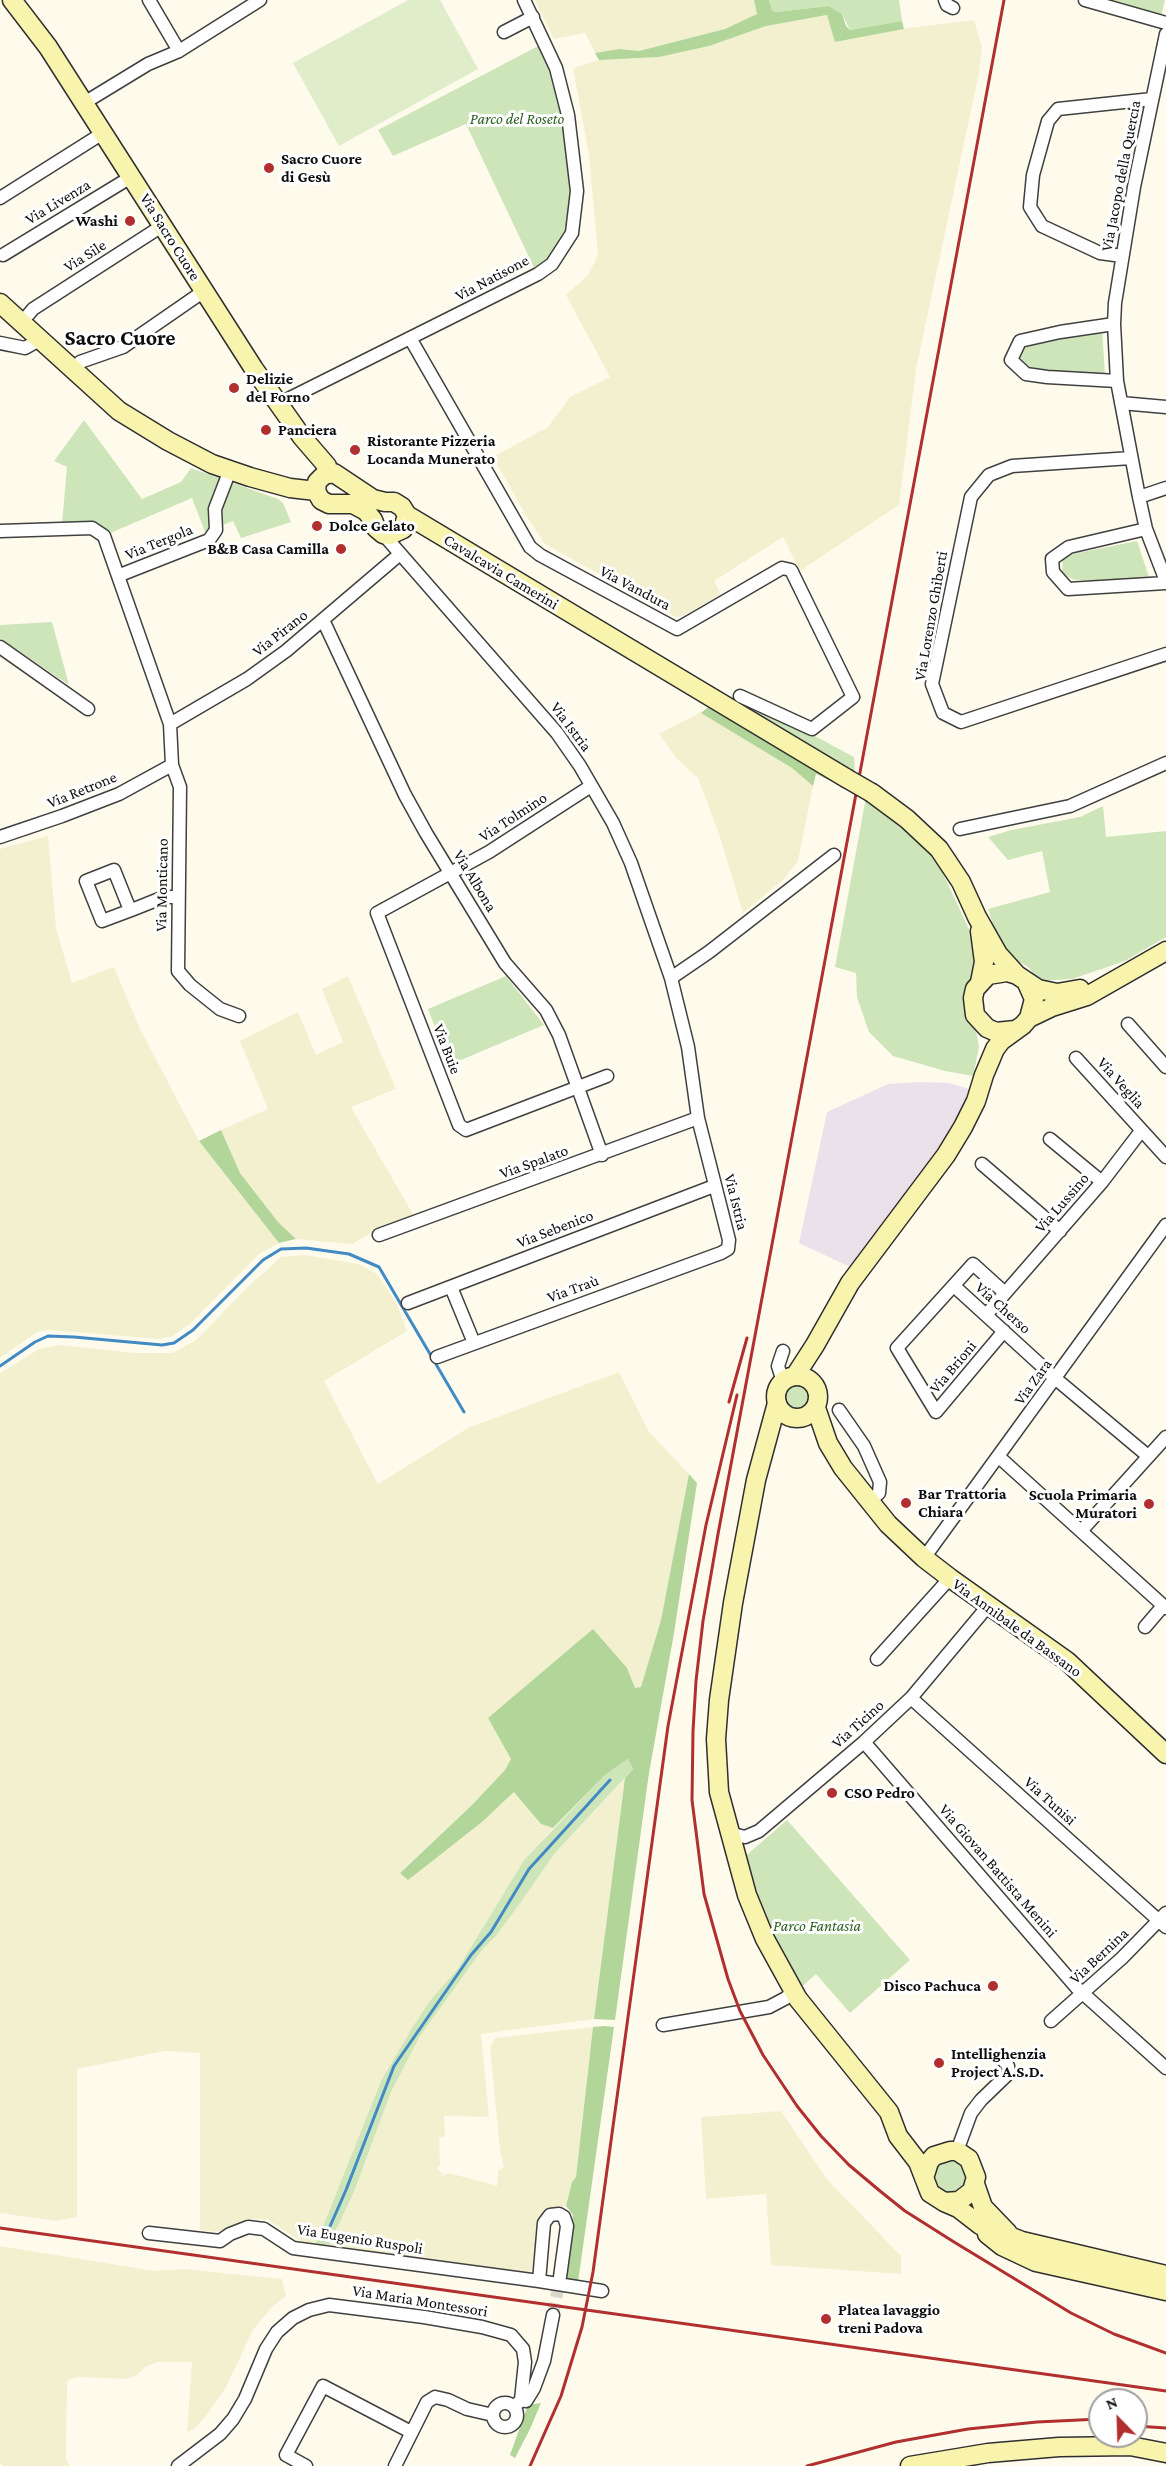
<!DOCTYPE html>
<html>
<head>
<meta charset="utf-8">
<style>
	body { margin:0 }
	#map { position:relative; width:1166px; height:2466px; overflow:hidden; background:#fefbed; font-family:"Crimson Pro",serif }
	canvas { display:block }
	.north { position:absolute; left:1088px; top:2388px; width:60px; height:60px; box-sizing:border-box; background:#fff; border:2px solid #9e9e9e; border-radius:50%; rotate:337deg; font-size:16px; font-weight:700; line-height:24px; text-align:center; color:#0d0d0d }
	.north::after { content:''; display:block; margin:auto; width:21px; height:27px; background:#b22f30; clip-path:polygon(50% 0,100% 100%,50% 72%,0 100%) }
</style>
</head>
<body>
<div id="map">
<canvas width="1166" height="2466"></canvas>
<div class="north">N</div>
</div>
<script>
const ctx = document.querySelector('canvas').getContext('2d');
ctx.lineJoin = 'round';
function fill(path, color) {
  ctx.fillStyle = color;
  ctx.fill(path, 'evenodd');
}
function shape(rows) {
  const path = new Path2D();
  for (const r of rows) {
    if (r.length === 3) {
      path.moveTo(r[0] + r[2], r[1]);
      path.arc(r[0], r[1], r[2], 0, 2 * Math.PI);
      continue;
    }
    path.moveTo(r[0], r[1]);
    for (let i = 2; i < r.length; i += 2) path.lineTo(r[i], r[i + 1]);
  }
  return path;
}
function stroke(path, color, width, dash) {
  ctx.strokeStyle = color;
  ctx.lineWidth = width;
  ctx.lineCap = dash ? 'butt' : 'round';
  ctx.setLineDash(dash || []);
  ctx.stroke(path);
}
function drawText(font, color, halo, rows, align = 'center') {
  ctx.font = font + ' "Crimson Pro",serif';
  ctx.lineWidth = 6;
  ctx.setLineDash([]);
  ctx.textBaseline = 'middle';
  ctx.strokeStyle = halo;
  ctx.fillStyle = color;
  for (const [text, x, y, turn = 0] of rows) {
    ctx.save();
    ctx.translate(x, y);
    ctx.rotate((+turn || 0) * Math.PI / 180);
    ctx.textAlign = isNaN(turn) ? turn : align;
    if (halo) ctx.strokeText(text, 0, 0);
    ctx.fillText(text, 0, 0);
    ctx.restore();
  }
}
fill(shape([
	[921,1082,949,1083,969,1089,961,1112,929,1164,852,1268,799,1243,827,1112,888,1084]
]), '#eae1eb');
fill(shape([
	[535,0,754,0,757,14,725,29,639,51,619,49,595,53,585,33,554,39],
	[828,15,836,42,909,28,974,20,982,48,979,73,916,369,899,505,800,571,783,537,714,581,721,594,682,616,676,617,545,544,527,517,493,457,548,427,570,397,610,377,566,295,588,275,598,255,589,155,573,68,599,60,659,57,709,46,766,26],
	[701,712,792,768,813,786,798,861,784,879,743,913,720,837,698,778,677,759,659,734],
	[48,836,56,928,72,983,114,967,140,1029,199,1141,279,1243,260,1253,192,1322,173,1336,159,1339,49,1330,37,1332,0,1358,0,849],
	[348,976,396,1089,351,1107,414,1216,374,1231,352,1244,296,1239,278,1222,240,1173,221,1130,268,1109,240,1041,298,1012,316,1055,343,1042,322,989],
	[305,1255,358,1264,377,1274,397,1304,407,1331,324,1381,378,1484,468,1428,619,1372,649,1432,689,1474,661,1620,641,1687,635,1688,627,1668,488,1718,511,1759,505,1770,472,1805,403,1869,408,1879,482,1822,515,1792,541,1824,553,1828,524,1860,457,1970,433,1997,381,2081,316,2244,300,2241,267,2219,247,2219,217,2232,200,2230,200,2053,165,2051,77,2069,77,2217,56,2221,0,2213,0,1373,39,1349,60,1345,136,1353,173,1353,196,1340,250,1285,281,1257],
	[625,1778,594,2019,481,2034,489,2117,444,2116,445,2136,439,2138,440,2165,437,2169,442,2173,441,2176,449,2173,497,2186,498,2170,504,2167,500,2150,490,2047,495,2038,593,2027,576,2177,572,2182,566,2206,554,2207,544,2211,540,2219,532,2269,524,2276,445,2264,444,2261,440,2264,336,2249,329,2245,354,2192,391,2092,420,2036,482,1950,496,1936,521,1902,555,1853],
	[781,2111,826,2178,901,2256,901,2274,771,2265,766,2194,706,2199,701,2117],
	[0,2246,155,2271,184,2269,282,2279,286,2296,272,2307,253,2330,226,2387,206,2416,194,2429,187,2432,192,2362,157,2362,145,2367,137,2375,127,2379,77,2377,68,2380,67,2385,66,2449,66,2460,70,2466,3,2466,0,2462]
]), '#f2f0cf');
fill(shape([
	[769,0,899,0,902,21,850,30,842,14,829,6,776,12,772,10],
	[1100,0,1165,0,1161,16],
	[542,44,566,116,574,191,570,232,537,274,466,124,393,156,378,130],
	[1102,328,1105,376,1032,369,1020,358,1024,348],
	[84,420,142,499,181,482,191,468,278,499,283,503,291,522,241,538,233,521,205,532,192,498,108,534,106,530,95,521,62,524,67,467,54,461],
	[1137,541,1150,580,1075,580,1062,574,1063,556],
	[52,622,69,685,0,638,0,625],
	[735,700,813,735,854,757,855,773],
	[866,797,915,837,937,861,970,931,975,949,976,963,968,986,979,1047,973,1076,945,1071,893,1056,869,1032,857,997,856,973,835,967],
	[1103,806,1106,837,1166,831,1166,937,1125,961,1072,979,1039,981,1028,967,1011,957,999,944,988,909,1050,892,1042,851,1008,860,988,837,1011,830,1080,817],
	[506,976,544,1025,449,1065,428,1009],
	[797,1397,14],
	[628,1759,633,1769,555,1853,521,1902,496,1936,482,1950,420,2036,391,2092,354,2192,329,2245,316,2244,381,2081,414,2025,433,1997,457,1970,524,1860,605,1775],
	[787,1820,910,1960,850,2013,816,1974,798,1990,778,1954,742,1859],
	[949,2177,16]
]), '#cee5ba');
fill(shape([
	[754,0,769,0,772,10,776,12,829,6,842,14,846,26,850,30,902,21,904,29,835,42,827,15,766,26,709,46,659,57,599,60,595,53,619,49,639,51,725,29,757,14],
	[712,704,853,791,816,774,813,786,792,768,701,713],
	[221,1130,240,1173,278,1222,296,1239,279,1243,199,1141],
	[689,1474,697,1483,674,1633,649,1773,615,2020,594,2019,625,1778,633,1769,628,1759,605,1775,553,1828,541,1824,514,1792,482,1822,408,1880,400,1873,472,1805,505,1770,511,1759,488,1718,593,1629,627,1668,635,1688,641,1687,661,1620],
	[604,2026,614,2027,577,2289,562,2286,573,2215,566,2206,572,2182,576,2177,593,2027],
	[541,2403,530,2429,515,2458,510,2455,528,2405]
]), '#b2d59a');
fill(shape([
	[408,0,440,0,478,69,339,146,293,63]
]), '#e0edcb');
stroke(shape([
	[0,1366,35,1342,48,1336,74,1337,162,1345,174,1343,193,1330,263,1260,281,1249,306,1248,349,1254,379,1267,464,1412],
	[324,2240,346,2190,394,2066,471,1955,491,1932,529,1869,610,1780]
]), '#428ac3', 3);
stroke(shape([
	[553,2315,560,2277]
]), '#dad7cb', 12, [12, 6]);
const street = shape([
	[149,0,179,51],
	[945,0,947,5,953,8],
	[1085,0,1166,23],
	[504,32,533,17],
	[1166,34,1134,187,1115,303,1114,324,1117,381,1139,497,1146,529,1166,581],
	[84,103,148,64,179,51,260,0],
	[0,198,103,133],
	[3,255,131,177],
	[1122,256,1100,253,1042,226,1030,207,1033,175,1048,121,1058,109,1152,99],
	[28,315,33,309,162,226],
	[1114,324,1060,332,1020,341,1011,360,1026,374,1047,377,1117,381],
	[410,338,530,547,540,555,677,629,782,568,791,570,853,697,812,729,740,696],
	[0,343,25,348,39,340],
	[80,362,123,347,204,291],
	[1121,403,1166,407],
	[278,404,538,274,552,264,572,233,577,191,568,115,556,68,524,0],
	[1131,458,1012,466,989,475,971,497,932,684,943,713,961,722,1166,654],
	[1139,497,1166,488],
	[1146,529,1069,547,1052,559,1053,572,1068,589,1166,583],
	[0,531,92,528,104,536,170,724,172,765,180,787,178,971,190,985,220,1009,239,1016],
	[383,534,557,733,580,766,613,823,631,863,671,978,688,1047,698,1118,729,1240,728,1249,721,1253,437,1357],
	[120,575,209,540,216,530,215,509,230,470],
	[323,620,405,795,426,833,505,963,546,1010,559,1035,602,1155],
	[0,647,88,709],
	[170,724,247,679,286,651,400,554],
	[591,786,489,852,377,913,459,1125,466,1130,607,1076],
	[960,829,1070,806,1166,763],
	[0,837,62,816,119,794,172,765],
	[130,910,114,870,86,881,102,921,134,909,164,897,178,897],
	[671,978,709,952,834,855],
	[1128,1024,1166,1067],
	[1076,1058,1166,1157],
	[1050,1139,1102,1182],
	[982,1164,1060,1231],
	[379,1235,698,1118],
	[954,1286,1056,1379,1148,1456],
	[451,1287,474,1343],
	[408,1303,714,1186],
	[986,1315,1102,1182,1141,1131],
	[1004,1331,936,1412,897,1348,973,1264,1005,1293],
	[783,1382,778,1366,783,1351],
	[839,1410,864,1446,880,1482,879,1493,869,1502],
	[999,1457,1166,1608],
	[1082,1530,1166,1437],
	[924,1558,1166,1225],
	[1145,1627,1163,1606],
	[877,1659,950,1578],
	[911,1698,1166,1927],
	[864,1742,1077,1988,1166,2068],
	[729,1833,745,1837,759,1831,864,1742,911,1698,988,1606],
	[1051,2021,1122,1958,1166,1913],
	[663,2025,769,2007,786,1998,793,1991],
	[957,2151,971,2113,981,2100,1009,2073,1008,2066,1003,2060],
	[149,2233,220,2241,230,2234,248,2227,264,2229,293,2248,539,2281,544,2223,550,2215,559,2214,564,2217,567,2226,560,2277],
	[539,2281,602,2291],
	[521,2400,526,2401,534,2388,544,2361,553,2315],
	[505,2415,12],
	[178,2466,220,2434,233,2419,245,2399,266,2349,277,2332,293,2318,309,2310,329,2305,424,2317,482,2327,511,2335,523,2349,525,2362,521,2400,514,2407],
	[306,2466,286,2455,323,2386,411,2432],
	[395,2466,427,2402,435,2397,448,2400,467,2409,493,2415]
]);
const secondary = shape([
	[12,0,48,47,254,369,302,437,327,466,328,473],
	[0,303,119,411,168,441,212,464,250,477,290,488,316,491],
	[334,473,373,499,385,502,394,502,402,507,407,515,403,529,390,535,383,534,376,528,373,520,366,511,353,504,329,504,321,500,316,491,317,482,324,475,334,473],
	[407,515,846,778],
	[872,793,907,819,939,849,961,882,977,917,998,954,1017,975],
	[980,931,984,962,980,982],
	[1026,981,1038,989,1057,993,1080,989],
	[1029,1018,1052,1007,1087,996,1166,951],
	[797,1397,21],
	[795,1376,815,1345,850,1283,946,1155,963,1127,976,1101,984,1075,995,1049,1001,1041,1023,1025,1029,1018,1034,999,1026,981,1017,975,1007,972,988,975,975,989,973,998,975,1015,987,1028,996,1032,1015,1030],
	[777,1403,756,1480,733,1603,719,1700,716,1739,719,1792,747,1895,765,1939,798,1999,889,2112,898,2136,918,2162,930,2193,944,2202,959,2201,972,2191,976,2177,969,2159,957,2151,950,2151,934,2156,929,2162,924,2178],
	[816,1408,828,1443,843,1468,888,1524,924,1558,950,1578,1067,1661,1166,1754],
	[975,2184,983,2207,1008,2233],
	[944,2202,958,2208,980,2225,1022,2241,1166,2275],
	[987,2234,1002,2246,1036,2262,1166,2291],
	[910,2466,988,2453,1059,2447,1130,2446,1166,2453]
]);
stroke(street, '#404040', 15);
stroke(secondary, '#2f2f2f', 21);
stroke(street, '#fff', 12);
stroke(secondary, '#f9f4ad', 18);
stroke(shape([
	[1004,0,718,1534,703,1621,696,1681,693,1731,692,1800,704,1894,728,1979,740,2011,763,2055,797,2106,821,2136,849,2165,880,2191,905,2211,954,2242,1071,2313,1114,2334,1166,2353],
	[729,1402,747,1338],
	[0,2228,1166,2391],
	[1136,2426,1166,2428],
	[530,2466,561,2396,582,2327,593,2272,668,1726,706,1525,737,1395],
	[807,2466,896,2442,968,2429,1037,2422,1100,2419]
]), '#b22f30', 3);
const secondaryBridge = shape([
	[846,778,872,793]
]);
stroke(secondaryBridge, '#2f2f2f', 21, []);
stroke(secondaryBridge, '#f9f4ad', 18);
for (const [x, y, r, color] of [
	[269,168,6,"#b22f30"],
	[130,221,6,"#b22f30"],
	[234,388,6,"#b22f30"],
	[266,430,6,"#b22f30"],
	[355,450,6,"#b22f30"],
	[317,526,6,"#b22f30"],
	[341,549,6,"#b22f30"],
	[906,1503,6,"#b22f30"],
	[1149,1504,6,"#b22f30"],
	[832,1793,6,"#b22f30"],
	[993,1986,6,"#b22f30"],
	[939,2063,6,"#b22f30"],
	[826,2319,6,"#b22f30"]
]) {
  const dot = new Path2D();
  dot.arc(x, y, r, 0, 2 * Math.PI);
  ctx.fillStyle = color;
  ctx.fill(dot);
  stroke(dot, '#fff', 2);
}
drawText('italic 16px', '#2c5f22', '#fff', [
	["Parco del Roseto",517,119],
	["Parco Fantasia",817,1926]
]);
drawText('bold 16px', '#0d0d0d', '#fff', [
	["Sacro Cuore",281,159],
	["di Gesù",281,177],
	["Washi",118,221,"right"],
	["Delizie",246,379],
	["del Forno",246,397],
	["Panciera",278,430],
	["Ristorante Pizzeria",367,441],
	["Locanda Munerato",367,459],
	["Dolce Gelato",329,526],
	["B&B Casa Camilla",329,549,"right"],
	["Bar Trattoria",918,1494],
	["Chiara",918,1512],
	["Scuola Primaria",1137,1495,"right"],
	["Muratori",1137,1513,"right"],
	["CSO Pedro",844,1793],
	["Disco Pachuca",981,1986,"right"],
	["Intellighenzia",951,2054],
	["Project A.S.D.",951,2072],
	["Platea lavaggio",838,2310],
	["treni Padova",838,2328]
], 'left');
drawText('16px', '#0d0d0d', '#fff', [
	["Via Jacopo della Quercia",1121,176,-79],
	["Via Livenza",58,202,-31],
	["Via Sacro Cuore",170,237,58],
	["Via Sile",85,256,-32],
	["Via Natisone",492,278,-28],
	["Via Tergola",159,542,-22],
	["Cavalcavia Camerini",501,572,31],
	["Via Vandura",635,588,28],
	["Via Lorenzo Ghiberti",931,616,-80],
	["Via Pirano",280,633,-38],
	["Via Istria",571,727,53],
	["Via Retrone",82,790,-22],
	["Via Tolmino",513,817,-33],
	["Via Albona",475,881,59],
	["Via Monticano",162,885,-89],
	["Via Buie",447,1049,69],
	["Via Veglia",1121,1083,48],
	["Via Spalato",534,1162,-20],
	["Via Istria",736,1202,76],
	["Via Lussino",1062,1203,-49],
	["Via Sebenico",555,1229,-21],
	["Via Traù",573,1289,-20],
	["Via Cherso",1003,1308,42],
	["Via Brioni",953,1367,-50],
	["Via Zara",1033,1382,-54],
	["Via Annibale da Bassano",1017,1628,36],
	["Via Ticino",858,1724,-42],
	["Via Tunisi",1050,1801,42],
	["Via Giovan Battista Menini",998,1871,49],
	["Via Bernina",1099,1956,-43],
	["Via Eugenio Ruspoli",360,2239,9],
	["Via Maria Montessori",420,2301,9]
]);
drawText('bold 22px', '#0d0d0d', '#fff', [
	["Sacro Cuore",120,338]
]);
</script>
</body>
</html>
